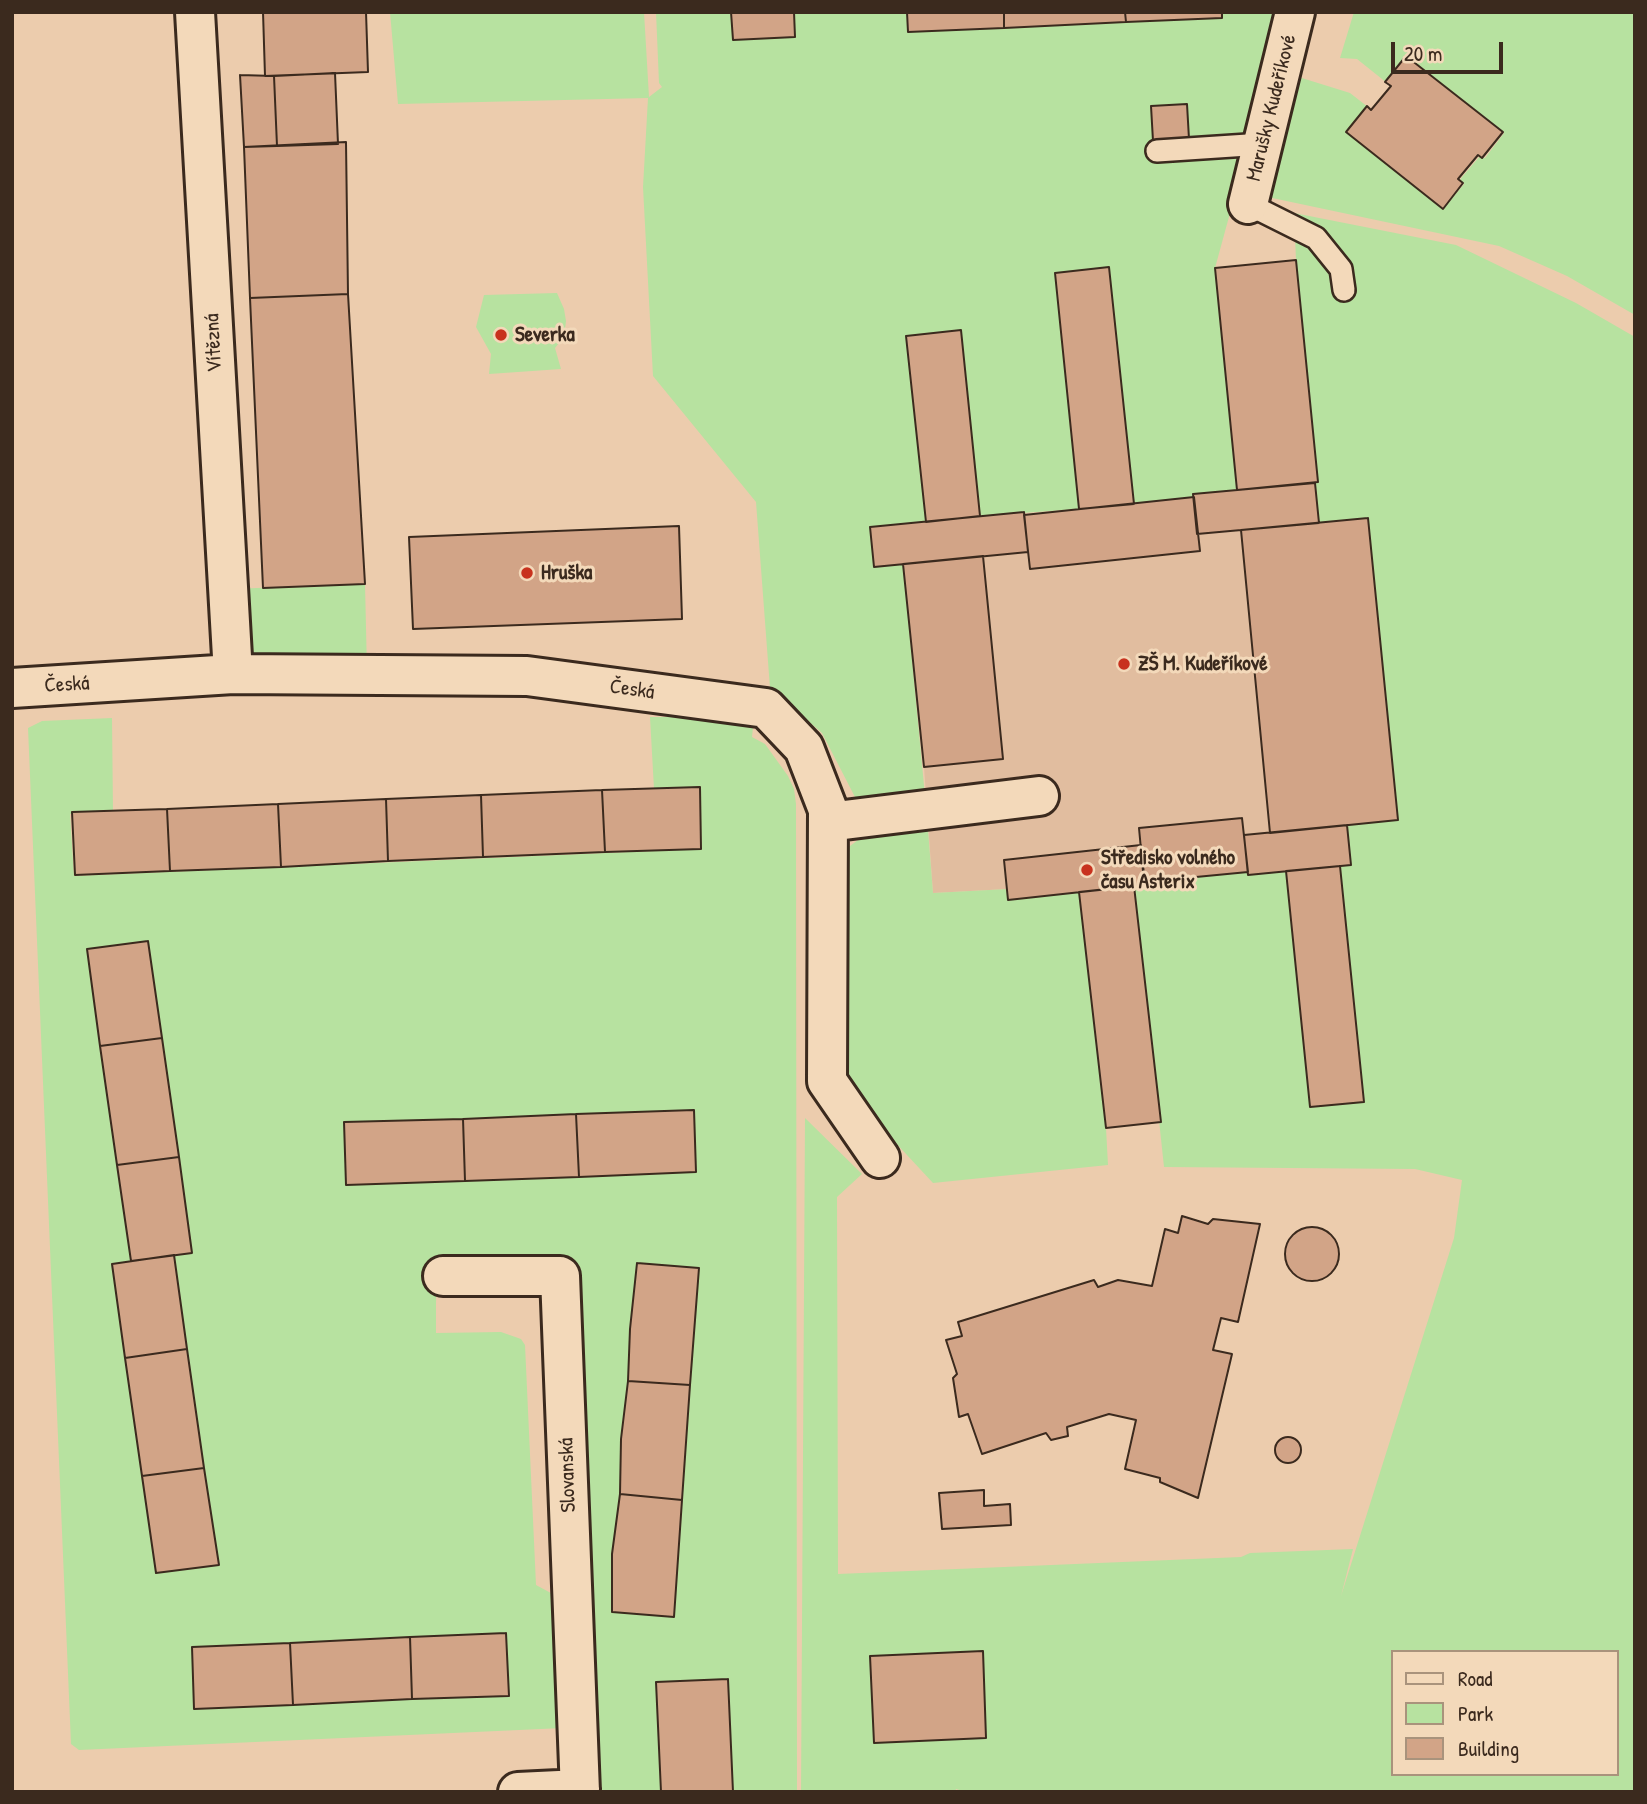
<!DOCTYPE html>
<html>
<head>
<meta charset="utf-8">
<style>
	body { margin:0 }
	#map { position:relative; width:1647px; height:1804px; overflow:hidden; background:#ecccad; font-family:"Patrick Hand",sans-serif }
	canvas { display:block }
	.frame { position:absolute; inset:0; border:14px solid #3b2a1e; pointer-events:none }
	.legend { position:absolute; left:1391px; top:1650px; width:228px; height:126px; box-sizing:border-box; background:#f3d9ba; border:2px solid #a9937c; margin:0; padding:9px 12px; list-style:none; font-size:21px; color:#3b2a1e }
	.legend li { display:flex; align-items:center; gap:14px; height:35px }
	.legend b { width:35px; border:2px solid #a9937c }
	.scale { position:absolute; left:1391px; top:42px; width:112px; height:32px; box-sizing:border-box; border:4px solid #3b2a1e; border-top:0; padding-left:9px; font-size:21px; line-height:24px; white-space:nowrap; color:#3b2a1e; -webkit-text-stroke:5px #f3d9ba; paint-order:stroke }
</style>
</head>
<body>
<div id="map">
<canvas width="1647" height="1804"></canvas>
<div class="frame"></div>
<ul class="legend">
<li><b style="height:9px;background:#f3d9ba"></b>Road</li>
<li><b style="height:19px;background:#b7e2a0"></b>Park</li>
<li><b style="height:19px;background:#d2a487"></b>Building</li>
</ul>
<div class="scale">20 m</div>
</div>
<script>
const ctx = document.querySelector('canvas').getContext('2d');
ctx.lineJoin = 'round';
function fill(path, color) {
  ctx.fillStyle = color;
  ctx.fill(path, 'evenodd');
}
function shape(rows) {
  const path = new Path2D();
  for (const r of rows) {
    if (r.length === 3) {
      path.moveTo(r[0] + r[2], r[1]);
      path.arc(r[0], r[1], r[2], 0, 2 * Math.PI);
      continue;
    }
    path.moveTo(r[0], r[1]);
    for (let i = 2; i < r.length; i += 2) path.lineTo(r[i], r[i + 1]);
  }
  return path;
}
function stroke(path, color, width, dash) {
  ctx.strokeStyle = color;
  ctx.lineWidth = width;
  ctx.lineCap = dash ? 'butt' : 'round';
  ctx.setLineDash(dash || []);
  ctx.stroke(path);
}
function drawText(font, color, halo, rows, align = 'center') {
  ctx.font = font + ' "Patrick Hand",sans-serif';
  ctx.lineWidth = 6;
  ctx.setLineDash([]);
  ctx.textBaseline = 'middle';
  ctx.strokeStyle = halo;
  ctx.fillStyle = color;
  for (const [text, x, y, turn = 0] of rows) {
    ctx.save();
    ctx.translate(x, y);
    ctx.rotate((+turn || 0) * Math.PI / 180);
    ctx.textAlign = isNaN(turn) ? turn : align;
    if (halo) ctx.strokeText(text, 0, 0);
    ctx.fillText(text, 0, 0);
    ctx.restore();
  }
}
fill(shape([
	[1241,530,1270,833,1244,835,1242,818,1140,828,1141,845,1005,860,1008,889,933,893,924,767,1003,758,983,556,1028,552,1030,569,1199,551,1197,534]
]), '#e1bd9f');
fill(shape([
	[390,12,644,12,649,97,662,87,659,83,656,12,1285,12,1215,268,1237,490,1194,494,1194,497,1134,504,1109,268,1055,273,1079,509,980,516,961,331,907,336,926,522,870,528,874,566,903,564,925,796,856,799,822,733,770,688,756,502,653,376,643,187,648,98,398,104],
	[1354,12,1635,12,1635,315,1567,276,1499,246,1258,195,1289,74,1350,93,1368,107,1348,133,1443,209,1464,184,1460,180,1462,177,1480,156,1485,158,1504,133,1408,57,1387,83,1357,59,1340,58],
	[1294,213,1456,245,1576,303,1635,337,1635,1792,966,1792,956,1789,955,1792,801,1792,805,1118,862,1174,837,1197,838,1574,1241,1557,1250,1553,1353,1549,1341,1596,1454,1238,1462,1180,1415,1169,1164,1167,1134,886,1144,885,1145,882,1248,872,1248,875,1286,871,1310,1107,1364,1102,1340,866,1347,825,1398,820,1368,518,1319,523,1315,483,1318,481,1296,260],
	[1393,1652,1617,1652,1617,1774,1393,1774],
	[557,293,564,309,566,321,564,337,555,348,561,369,489,374,491,354,476,327,484,295],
	[365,584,367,671,239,666,230,589],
	[650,717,706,717,733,721,753,727,752,737,765,744,788,776,794,789,796,804,797,1792,590,1792,587,1728,599,1728,598,1707,586,1706,567,1256,437,1255,436,1304,436,1333,501,1332,521,1339,525,1345,536,1585,562,1599,556,1661,557,1716,565,1717,563,1728,79,1750,71,1744,28,728,42,721,112,718,113,812,70,814,74,876,699,849,654,789],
	[928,830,933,893,1008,889,1079,892,1106,1128,1108,1165,933,1183,841,1084,846,849,858,840,873,837]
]), '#b7e2a0');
const building = shape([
	[263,12,366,12,368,72,265,76,263,12],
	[731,12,794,12,795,37,733,40,731,12],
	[907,12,1004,12,1004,28,908,32,907,12],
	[1004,12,1125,12,1126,22,1004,28,1004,12],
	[1125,12,1222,12,1222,18,1126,22,1125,12],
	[1406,56,1503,132,1482,158,1478,155,1458,179,1463,183,1443,209,1346,132,1367,106,1371,110,1391,86,1385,82,1406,56],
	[335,73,338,144,277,146,274,76,335,73],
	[240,75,274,76,277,146,244,147,240,75],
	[1187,104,1189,139,1153,141,1151,106,1187,104],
	[346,142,348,294,250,298,244,147,346,142],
	[1296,260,1318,482,1237,490,1215,268,1296,260],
	[1109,267,1134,504,1079,509,1055,273,1109,267],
	[348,294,365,584,263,588,250,298,348,294],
	[961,330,980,516,926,522,906,336,961,330],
	[1315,483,1319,523,1197,534,1193,494,1315,483],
	[1194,497,1200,551,1030,569,1024,515,1194,497],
	[1024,512,1028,552,874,567,870,527,1024,512],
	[1368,518,1398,820,1270,833,1241,530,1368,518],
	[679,526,682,619,413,629,409,537,679,526],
	[983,556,1003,759,924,767,903,564,983,556],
	[700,787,701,849,605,852,602,790,700,787],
	[602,790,605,852,483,857,481,795,602,790],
	[481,795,483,857,388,861,386,799,481,795],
	[386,799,388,861,281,867,278,804,386,799],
	[278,804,281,867,170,871,167,809,278,804],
	[167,809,170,871,75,875,72,812,167,809],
	[1242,818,1248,872,1144,882,1139,828,1242,818],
	[1347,825,1351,865,1248,875,1244,835,1347,825],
	[1141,845,1145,885,1008,900,1004,860,1141,845],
	[1340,866,1364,1102,1310,1107,1286,871,1340,866],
	[1134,886,1161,1122,1106,1128,1079,892,1134,886],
	[148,941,162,1038,100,1046,87,949,148,941],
	[162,1038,179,1157,117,1165,100,1046,162,1038],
	[694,1110,696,1172,579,1177,576,1114,694,1110],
	[576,1114,579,1177,465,1181,463,1119,576,1114],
	[463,1119,465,1181,346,1185,344,1122,463,1119],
	[179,1157,192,1253,131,1261,117,1165,179,1157],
	[1182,1216,1208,1224,1213,1219,1260,1224,1238,1322,1221,1318,1213,1350,1232,1354,1198,1498,1160,1482,1160,1478,1125,1469,1136,1420,1109,1414,1067,1427,1068,1436,1051,1440,1046,1433,982,1454,968,1414,959,1417,953,1378,957,1374,946,1340,962,1336,958,1322,1094,1280,1098,1287,1118,1280,1152,1286,1165,1229,1178,1233,1182,1216],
	[1312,1254,27],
	[174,1255,187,1349,125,1358,112,1264,174,1255],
	[637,1263,699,1268,690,1385,628,1381,630,1329,637,1263],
	[187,1349,204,1468,142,1476,125,1358,187,1349],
	[628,1381,690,1385,682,1500,620,1494,621,1439,628,1381],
	[1288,1450,13],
	[204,1468,219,1565,156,1573,142,1476,204,1468],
	[984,1490,984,1506,1010,1504,1011,1525,942,1529,939,1493,984,1490],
	[620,1494,682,1500,674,1617,612,1612,612,1554,620,1494],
	[506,1633,509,1696,412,1699,410,1637,506,1633],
	[410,1637,412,1699,293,1705,290,1643,410,1637],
	[290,1643,293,1705,194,1709,192,1647,290,1643],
	[983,1651,986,1738,874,1743,870,1656,983,1651],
	[728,1679,733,1792,661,1792,656,1682,728,1679]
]);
fill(building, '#d2a487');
stroke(building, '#3b2a1e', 2);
const lane = shape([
	[1157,151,1263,144],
	[1248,204,1316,238,1341,269,1344,290]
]);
const street = shape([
	[195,12,233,674],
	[1248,204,1295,12],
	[12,688,233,674,527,676,766,708,804,748,828,810,827,1081,880,1158],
	[828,822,1039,796],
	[443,1276,560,1276,580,1792],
	[518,1792,580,1789]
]);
stroke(lane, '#3b2a1e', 26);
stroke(street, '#3b2a1e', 44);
stroke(lane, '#f3d9ba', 21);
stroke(street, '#f3d9ba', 38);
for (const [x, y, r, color] of [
	[501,335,7,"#c8321e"],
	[527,573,7,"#c8321e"],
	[1124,664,7,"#c8321e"],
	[1087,870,7,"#c8321e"]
]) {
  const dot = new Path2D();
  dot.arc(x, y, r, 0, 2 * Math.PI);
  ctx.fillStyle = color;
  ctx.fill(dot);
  stroke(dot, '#f3d9ba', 2.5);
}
drawText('21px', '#3b2a1e', '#f3d9ba', [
	["Marušky Kudeříkové",1272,108,-76],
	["Vítězná",214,343,-93],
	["Česká",67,685,-3],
	["Česká",632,690,8],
	["Slovanská",568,1475,-92]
]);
drawText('bold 21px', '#3b2a1e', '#f3d9ba', [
	["Severka",515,335],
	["Hruška",541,573],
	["ZŠ M. Kudeříkové",1138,664],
	["Středisko volného",1101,858],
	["času Asterix",1101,882]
], 'left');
</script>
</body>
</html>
